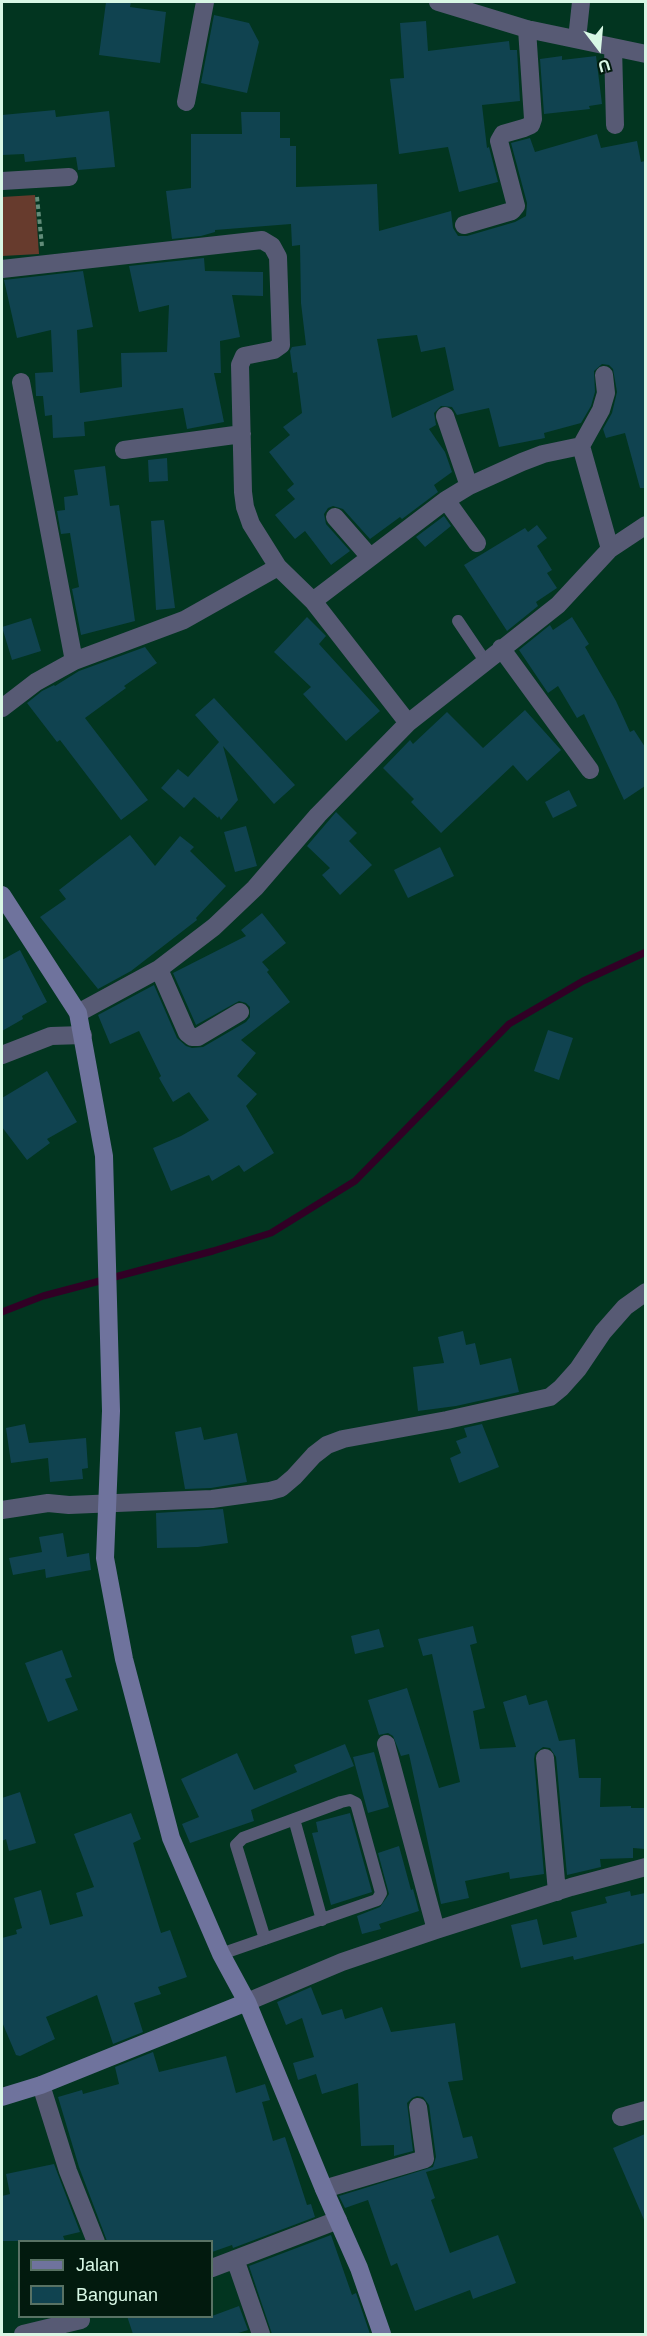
<!DOCTYPE html>
<html>
<head>
<meta charset="utf-8">
<style>
	body { margin:0 }
	#map { position:relative; width:647px; height:2336px; overflow:hidden; background:#023520; font-family:Helvetica,sans-serif }
	canvas { display:block }
	.frame { position:absolute; inset:0; border:3px solid #d8f7e5; pointer-events:none }
	.legend { position:absolute; left:18px; top:2240px; width:195px; height:78px; box-sizing:border-box; background:#021a0e; border:2px solid #587264; margin:0; padding:8px 10px; list-style:none; font-size:18px; color:#d8f7e5 }
	.legend li { display:flex; align-items:center; gap:12px; height:30px }
	.legend b { width:30px; border:2px solid #587264 }
	.north { position:absolute; left:569px; top:18px; width:60px; height:60px; -webkit-text-stroke:4px #021a0e; paint-order:stroke; rotate:164deg; font-size:16px; font-weight:700; line-height:24px; text-align:center; color:#d8f7e5 }
	.north::after { content:''; display:block; margin:auto; width:21px; height:27px; background:#d8f7e5; clip-path:polygon(50% 0,100% 100%,50% 72%,0 100%) }
</style>
</head>
<body>
<div id="map">
<canvas width="647" height="2336"></canvas>
<div class="frame"></div>
<ul class="legend">
<li><b style="height:8px;background:#6f739d"></b>Jalan</li>
<li><b style="height:16px;background:#104350"></b>Bangunan</li>
</ul>
<div class="north">U</div>
</div>
<script>
const ctx = document.querySelector('canvas').getContext('2d');
ctx.lineJoin = 'round';
function fill(path, color) {
  ctx.fillStyle = color;
  ctx.fill(path, 'evenodd');
}
function shape(rows) {
  const path = new Path2D();
  for (const r of rows) {
    path.moveTo(r[0], r[1]);
    for (let i = 2; i < r.length; i += 2) path.lineTo(r[i], r[i + 1]);
  }
  return path;
}
function stroke(path, color, width, dash) {
  ctx.strokeStyle = color;
  ctx.lineWidth = width;
  ctx.lineCap = dash ? 'butt' : 'round';
  ctx.setLineDash(dash || []);
  ctx.stroke(path);
}
fill(shape([
	[35,195,39,254,2,256,2,197]
]), '#673b2d');
stroke(shape([
	[2,1312,43,1296,213,1251,271,1233,355,1181,509,1024,583,981,646,952]
]), '#310025', 7);
fill(shape([
	[106,2,131,2,130,7,166,12,160,63,99,55],
	[214,15,249,23,259,42,247,93,201,83],
	[426,21,428,51,509,41,510,50,517,50,520,101,482,105,487,148,489,147,498,182,459,192,448,147,399,154,390,79,404,78,400,23],
	[562,56,562,60,596,56,602,104,589,106,590,109,544,114,540,59],
	[55,110,56,117,109,111,115,167,78,170,76,157,25,162,24,154,2,155,2,115],
	[241,112,280,112,280,138,290,138,290,146,296,146,296,187,377,184,379,231,451,211,453,228,458,236,467,236,515,222,526,216,527,203,511,143,530,138,535,152,597,134,601,148,637,141,641,162,645,161,645,488,640,488,625,433,606,438,603,429,612,413,617,392,613,369,609,365,602,364,594,371,595,392,591,406,581,423,544,433,545,438,499,447,489,408,457,415,452,407,441,406,434,413,436,425,429,429,445,452,452,472,434,485,438,492,402,519,400,517,370,539,343,509,333,506,328,508,324,514,326,524,350,551,331,565,305,531,295,539,275,515,295,499,287,490,294,484,269,452,290,435,283,427,302,413,297,372,293,373,290,351,292,347,306,345,301,303,300,245,292,246,291,224,215,230,215,232,201,236,172,239,166,191,191,188,191,134,242,134],
	[417,335,421,352,445,347,454,390,392,418,377,339],
	[204,258,205,271,263,272,263,296,232,295,240,337,220,341,221,373,214,373,224,422,187,429,183,408,84,422,85,436,53,438,52,415,45,416,43,396,36,396,35,373,53,372,51,330,17,338,4,280,83,271,93,327,77,330,80,393,122,387,121,353,167,352,169,305,139,312,129,266],
	[167,458,168,481,149,482,148,460],
	[105,466,110,506,119,505,135,621,81,635,72,589,79,587,70,533,61,534,57,511,65,510,64,497,78,495,74,470],
	[444,516,451,526,425,547,416,537],
	[164,520,175,608,156,610,151,521],
	[537,525,547,538,537,546,552,570,547,573,557,588,536,602,538,606,507,631,464,565,525,528,528,532],
	[307,617,326,636,319,644,380,711,346,741,303,694,311,687,274,652],
	[572,617,589,644,585,647,616,701,630,732,634,730,645,747,645,786,624,800,584,714,577,718,558,686,548,693,519,650,550,625,553,630],
	[31,618,41,651,12,660,2,627],
	[145,647,157,663,124,686,126,688,85,718,148,800,121,820,60,740,57,742,27,703,42,691,54,685,55,686,79,671],
	[214,698,295,785,274,804,223,746,238,800,221,820,219,816,218,818,194,797,184,808,161,788,178,769,188,777,219,742,195,715],
	[525,710,561,750,527,781,513,765,441,833,411,802,414,799,383,768,410,740,413,744,447,712,483,748],
	[569,790,577,806,553,818,545,802],
	[336,812,357,833,349,841,372,865,340,895,322,875,330,868,307,846],
	[246,826,257,866,235,872,224,832],
	[130,835,155,866,180,836,194,847,190,851,226,886,196,918,197,920,131,971,98,989,40,917,66,899,59,890],
	[440,847,454,876,408,898,394,870],
	[262,913,286,943,262,962,269,970,267,972,290,1002,241,1040,256,1053,237,1076,257,1094,246,1106,274,1153,244,1172,239,1165,212,1181,209,1175,171,1191,153,1148,181,1136,209,1120,189,1092,173,1102,159,1078,161,1076,139,1031,110,1044,98,1015,154,985,177,1038,186,1046,192,1048,203,1047,246,1022,250,1017,250,1007,246,1003,239,1001,196,1025,173,973,246,936,241,930],
	[20,950,47,1002,22,1016,23,1019,2,1031,2,960],
	[548,1030,573,1038,559,1080,534,1071],
	[47,1071,77,1122,47,1139,50,1143,27,1160,2,1127,2,1098],
	[463,1331,466,1345,475,1343,480,1365,511,1358,519,1392,456,1406,418,1411,413,1367,444,1363,438,1337],
	[25,1424,29,1443,86,1438,88,1468,82,1469,83,1479,50,1482,48,1458,11,1463,6,1428],
	[482,1424,499,1467,459,1483,450,1458,461,1453,456,1441,467,1437,464,1428],
	[201,1427,204,1440,237,1433,247,1482,211,1488,185,1489,175,1432],
	[223,1509,228,1543,198,1547,157,1548,156,1513],
	[63,1533,67,1557,89,1553,91,1570,46,1578,45,1569,13,1575,9,1558,42,1552,39,1537],
	[473,1626,477,1643,470,1645,485,1708,473,1711,480,1749,516,1747,503,1702,526,1695,529,1705,547,1700,559,1741,575,1739,579,1778,601,1778,600,1807,631,1806,631,1808,645,1808,645,1849,633,1848,633,1858,600,1859,601,1867,567,1875,556,1757,550,1748,543,1747,535,1753,534,1759,544,1874,510,1879,509,1872,465,1881,469,1898,441,1904,409,1754,401,1756,393,1736,388,1733,379,1735,368,1700,407,1688,439,1788,460,1782,432,1654,423,1656,418,1639],
	[379,1629,384,1647,355,1654,351,1636],
	[62,1650,72,1677,65,1679,78,1710,48,1722,25,1663],
	[345,1744,354,1766,251,1810,254,1821,190,1843,182,1824,199,1817,181,1779,237,1753,254,1790,297,1772,294,1765],
	[374,1752,389,1807,368,1813,353,1757],
	[20,1792,36,1843,9,1851,6,1839,2,1841,2,1798],
	[131,1813,141,1839,133,1843,161,1933,170,1930,187,1977,158,1987,161,1994,134,2003,143,2032,113,2044,97,1995,46,2017,55,2039,20,2056,16,2055,2,2022,2,1938,17,1934,16,1930,22,1928,14,1898,41,1890,50,1925,83,1916,76,1893,94,1887,74,1834],
	[350,1813,372,1892,331,1905,312,1833,318,1832,316,1822],
	[399,1846,411,1890,413,1889,419,1911,379,1924,381,1929,362,1934,357,1916,380,1907,389,1894,378,1853],
	[630,1891,631,1896,645,1893,645,1943,574,1960,573,1956,521,1968,511,1925,537,1919,543,1945,577,1937,571,1912,607,1903,605,1897],
	[311,1987,322,2015,342,2009,345,2019,382,2007,391,2032,455,2023,463,2080,448,2082,463,2138,472,2136,478,2158,426,2172,435,2198,431,2200,450,2253,498,2235,516,2283,473,2299,470,2290,415,2311,397,2263,391,2266,368,2200,345,2208,339,2196,433,2167,436,2157,429,2105,423,2097,417,2096,412,2098,407,2103,413,2151,394,2156,394,2145,361,2146,358,2083,322,2094,316,2074,298,2080,293,2063,314,2057,302,2018,286,2025,277,2002],
	[153,2052,159,2072,226,2056,236,2093,265,2084,270,2100,262,2102,273,2141,285,2137,307,2205,311,2204,315,2217,233,2248,232,2245,212,2252,212,2241,107,2241,79,2167,58,2097,82,2090,83,2094,119,2084,115,2067],
	[645,2134,645,2222,613,2148],
	[54,2164,80,2232,63,2236,65,2241,2,2241,2,2196,10,2194,6,2174],
	[331,2235,352,2295,356,2293,370,2334,272,2334,249,2266],
	[239,2306,248,2330,235,2334,133,2334,127,2316,212,2316]
]), '#104350');
stroke(shape([
	[37,197,42,246]
]), '#628c79', 4, [4.5, 3]);
stroke(shape([
	[458,621,485,661],
	[294,1819,322,1920],
	[221,1954,377,1900,381,1893,356,1803,350,1800,341,1802,243,1838,236,1845,265,1939]
]), '#575a74', 12);
stroke(shape([
	[438,2,527,29,646,54],
	[577,39,581,2],
	[613,47,615,125],
	[186,102,205,2],
	[2,181,69,177],
	[464,225,512,211,516,206,499,141,503,134,524,128,531,125,533,119,527,29],
	[2,269,262,240,272,246,278,257,281,345,274,350,244,356,240,365,243,492,245,507,251,524,278,567],
	[21,382,74,661],
	[445,416,469,486],
	[581,446,610,549],
	[124,450,242,434],
	[446,500,477,543],
	[335,517,370,557],
	[313,601,446,500,469,486,522,462,543,454,581,446,601,410,606,393,604,375],
	[501,648,590,770],
	[2,708,36,682,74,661,184,620,278,567,313,601,408,723,318,815,255,888,214,927,159,969,78,1013],
	[408,723,558,605,610,549,646,525],
	[159,969,187,1033,192,1037,198,1037,240,1012],
	[2,1055,51,1036,83,1035],
	[2,1510,48,1503,69,1505,212,1499,270,1491,281,1488,294,1477,314,1455,327,1445,343,1439,447,1420,550,1397,561,1388,578,1369,603,1332,625,1307,646,1292],
	[386,1744,436,1930],
	[545,1758,557,1892],
	[247,2002,342,1962,436,1930,571,1887,646,1867],
	[41,2085,68,2171,96,2242],
	[621,2117,646,2110],
	[324,2189,425,2159,418,2107],
	[235,2259,261,2334],
	[212,2268,338,2220],
	[23,2334,81,2320]
]), '#575a74', 18);
stroke(shape([
	[2,895,78,1013,104,1156,111,1411,105,1558,124,1659,171,1838,221,1954,247,2002,324,2189,359,2268,382,2334],
	[2,2097,41,2085,247,2002]
]), '#6f739d', 18);
</script>
</body>
</html>
